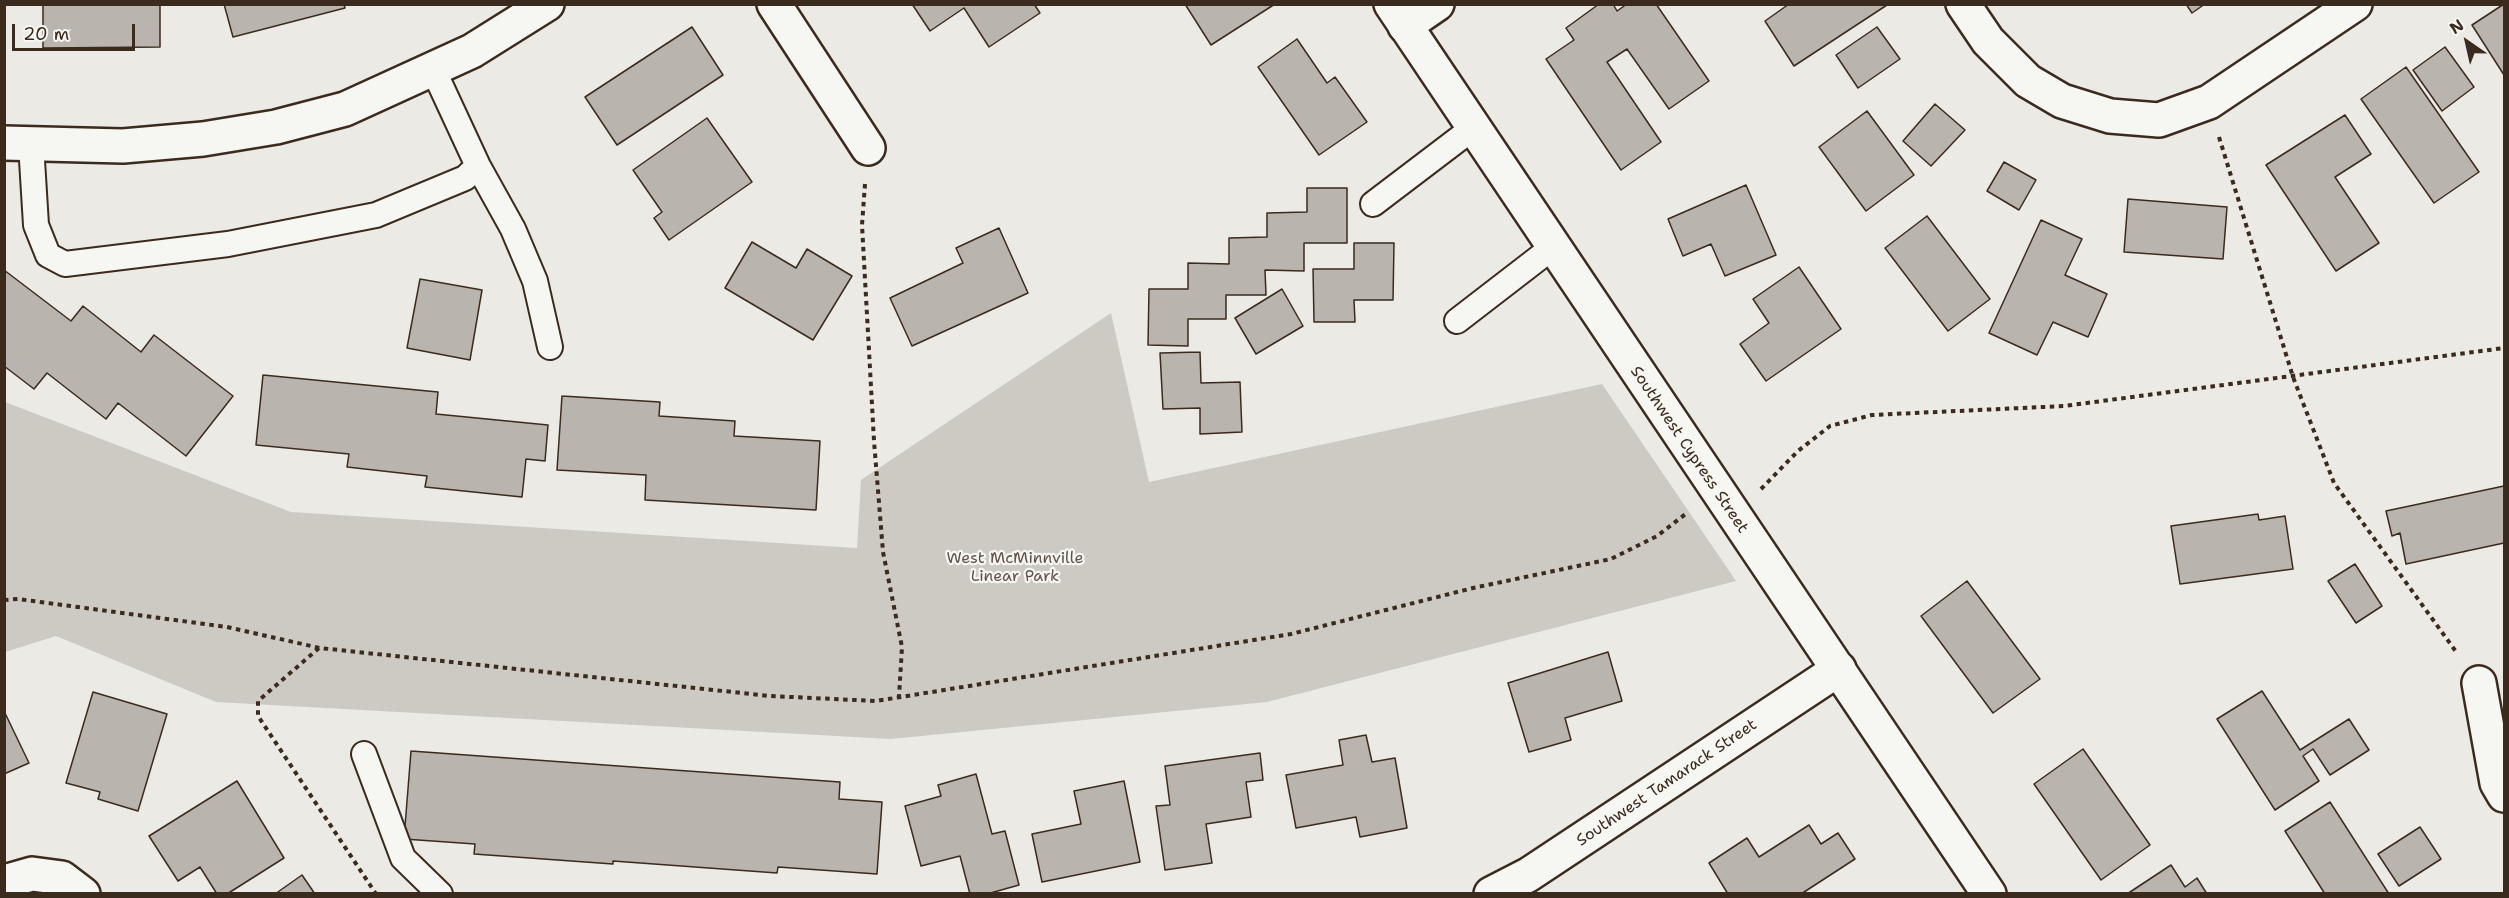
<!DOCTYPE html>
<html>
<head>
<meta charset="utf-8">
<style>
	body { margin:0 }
	#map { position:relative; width:2509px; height:898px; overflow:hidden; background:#ebeae5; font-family:"Shantell Sans",sans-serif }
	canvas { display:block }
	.frame { position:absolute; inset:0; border:6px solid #3b2a1e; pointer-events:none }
	.north { position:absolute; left:2437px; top:12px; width:60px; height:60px; -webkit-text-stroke:4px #f6f6f2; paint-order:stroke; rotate:326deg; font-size:16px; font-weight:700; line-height:24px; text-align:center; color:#3b2a1e }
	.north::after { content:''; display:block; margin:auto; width:21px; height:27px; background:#3b2a1e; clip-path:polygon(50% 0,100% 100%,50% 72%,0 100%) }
	.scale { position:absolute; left:12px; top:24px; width:123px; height:27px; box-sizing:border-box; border:3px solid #3b2a1e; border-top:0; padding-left:8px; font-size:18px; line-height:21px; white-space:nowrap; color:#3b2a1e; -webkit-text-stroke:4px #f6f6f2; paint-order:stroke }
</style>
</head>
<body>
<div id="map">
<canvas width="2509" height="898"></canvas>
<div class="frame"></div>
<div class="north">N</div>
<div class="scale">20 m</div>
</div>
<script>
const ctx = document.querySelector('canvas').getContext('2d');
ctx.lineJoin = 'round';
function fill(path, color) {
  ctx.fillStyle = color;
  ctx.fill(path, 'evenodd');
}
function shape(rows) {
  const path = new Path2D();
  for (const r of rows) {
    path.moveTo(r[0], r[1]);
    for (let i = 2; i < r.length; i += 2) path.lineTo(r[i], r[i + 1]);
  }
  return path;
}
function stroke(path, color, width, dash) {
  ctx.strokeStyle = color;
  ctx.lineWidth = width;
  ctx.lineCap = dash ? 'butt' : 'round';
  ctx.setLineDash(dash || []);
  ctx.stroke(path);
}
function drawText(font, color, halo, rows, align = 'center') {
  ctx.font = font + ' "Shantell Sans",sans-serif';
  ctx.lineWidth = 4.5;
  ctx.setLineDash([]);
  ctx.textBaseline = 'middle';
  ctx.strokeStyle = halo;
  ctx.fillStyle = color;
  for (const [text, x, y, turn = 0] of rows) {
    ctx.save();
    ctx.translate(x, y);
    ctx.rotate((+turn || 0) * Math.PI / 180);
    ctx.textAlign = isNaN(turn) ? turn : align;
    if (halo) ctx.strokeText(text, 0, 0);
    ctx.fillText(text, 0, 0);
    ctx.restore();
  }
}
fill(shape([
	[1111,313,1149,482,1602,384,1736,581,1267,702,891,739,216,702,56,636,5,652,5,402,291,512,857,548,861,480]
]), '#cdcac4');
const building = shape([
	[43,4,160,4,160,47,43,48,43,4],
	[224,4,344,4,345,8,233,37,224,4],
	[912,4,1034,4,1040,13,989,47,964,8,930,31,912,4],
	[1185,4,1275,4,1211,45,1185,4],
	[1599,4,1613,4,1617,11,1627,4,1656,4,1709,81,1669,109,1627,49,1607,62,1661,142,1621,170,1546,59,1574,40,1566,28,1599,4],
	[1789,4,1887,4,1887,5,1794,66,1765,21,1789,4],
	[2186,4,2205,4,2192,13,2186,4],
	[2504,4,2504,75,2472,25,2504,4],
	[692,27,723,75,617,145,585,97,692,27],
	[1877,27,1900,59,1858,88,1836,55,1877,27],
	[1297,39,1327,83,1335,77,1367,122,1319,155,1258,67,1297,39],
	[2445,47,2474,87,2442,111,2413,70,2445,47],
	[2406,67,2479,172,2434,203,2361,99,2406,67],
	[1935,104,1965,130,1931,166,1903,141,1935,104],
	[1867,111,1914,175,1866,211,1819,147,1867,111],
	[2345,115,2371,154,2335,177,2379,243,2336,271,2266,165,2345,115],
	[707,118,752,182,669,240,654,218,662,212,633,170,707,118],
	[2004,162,2036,180,2019,210,1987,191,2004,162],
	[1746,185,1776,255,1725,276,1711,244,1683,256,1668,219,1746,185],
	[1307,188,1347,188,1347,243,1304,243,1304,271,1265,270,1266,295,1226,295,1226,319,1188,319,1188,346,1148,345,1149,289,1188,289,1188,263,1229,264,1229,238,1267,237,1267,213,1307,212,1307,188],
	[2128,199,2227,207,2223,259,2124,252,2128,199],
	[1927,216,1990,299,1948,331,1885,248,1927,216],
	[2041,220,2082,239,2065,275,2107,294,2088,337,2053,322,2037,355,1989,333,2041,220],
	[999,228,1028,293,912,346,890,298,963,263,956,248,999,228],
	[752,242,796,268,807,249,852,276,813,340,725,288,752,242],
	[1354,243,1394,243,1393,300,1354,300,1355,322,1314,322,1313,269,1354,269,1354,243],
	[1799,267,1841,329,1766,381,1740,344,1769,323,1753,299,1799,267],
	[4,270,71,321,83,306,141,352,154,335,233,396,186,456,118,403,106,419,47,373,34,389,4,366,4,270],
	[420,279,482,290,470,360,407,348,420,279],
	[1282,289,1303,326,1256,354,1235,318,1282,289],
	[1200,352,1201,383,1240,382,1242,432,1200,434,1200,408,1163,409,1160,353,1200,352],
	[263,375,438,392,436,414,548,425,545,461,526,459,522,497,425,487,427,476,347,467,349,454,256,445,263,375],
	[562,396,660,402,659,416,735,421,734,436,820,441,816,510,645,500,646,475,557,470,562,396],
	[2504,486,2504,543,2406,564,2400,533,2392,536,2386,511,2504,486],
	[2258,514,2259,520,2285,516,2293,569,2180,584,2171,526,2258,514],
	[2355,564,2382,606,2356,623,2328,581,2355,564],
	[1967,581,2040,679,1993,713,1921,616,1967,581],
	[1608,652,1622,701,1565,718,1571,740,1529,752,1508,683,1608,652],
	[2262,691,2300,750,2349,719,2369,750,2330,775,2313,749,2303,756,2319,781,2275,810,2217,719,2262,691],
	[93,692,167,714,138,811,98,799,100,792,66,783,93,692],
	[4,711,29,763,4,774,4,711],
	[1366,735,1372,762,1395,758,1407,828,1360,837,1356,817,1296,828,1286,775,1343,765,1339,740,1366,735],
	[2083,749,2150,845,2101,880,2034,784,2083,749],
	[411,751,840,782,839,799,882,802,877,874,778,867,777,873,613,861,613,864,474,854,475,844,404,839,411,751],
	[1260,753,1263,780,1246,782,1251,817,1206,824,1212,863,1165,870,1156,806,1170,805,1165,766,1260,753],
	[976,774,992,834,1005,831,1019,885,987,894,970,894,960,856,921,866,905,806,941,796,938,785,976,774],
	[237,781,284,858,227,894,217,894,200,867,178,881,149,836,237,781],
	[1124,781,1140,862,1042,882,1032,834,1081,824,1074,791,1124,781],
	[2330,802,2389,894,2325,894,2285,831,2330,802],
	[1809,825,1821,844,1838,833,1855,859,1801,894,1728,894,1709,863,1747,838,1759,857,1809,825],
	[2420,827,2441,859,2399,886,2378,854,2420,827],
	[2171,865,2185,887,2197,878,2207,894,2127,894,2171,865],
	[302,875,315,894,275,894,302,875]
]);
fill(building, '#bab4ae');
stroke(building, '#3b2a1e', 1.5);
const lane = shape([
	[31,144,36,225,48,255,65,264,228,244,376,215,465,178,478,166,433,69],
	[478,166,513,229,535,281,550,347],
	[1373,204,1473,128],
	[1457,321,1553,247],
	[364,754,403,858,440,894]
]);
const street = shape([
	[774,4,868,148],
	[1963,4,1988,41,2028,81,2062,101,2110,116,2159,120,2209,102,2355,4],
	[1405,26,1437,4],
	[4,143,123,146,203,139,276,127,345,109,472,51,547,4],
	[2479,683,2497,783,2504,795],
	[4,882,32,874,62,878,83,894],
	[1491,894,1528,875,1839,669]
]);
const secondary = shape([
	[1391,4,1989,894]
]);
stroke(lane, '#3b2a1e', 28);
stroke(street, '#3b2a1e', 38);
stroke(secondary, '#3b2a1e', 38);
stroke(shape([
	[2219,137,2293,377,2334,483,2457,653],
	[865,184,862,225,874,441,883,552,902,647,899,697],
	[1761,489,1798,451,1830,426,1872,415,2064,406,2504,348],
	[4,600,18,599,227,627,320,648,770,696,876,701,1291,634,1473,588,1611,559,1657,536,1687,513],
	[319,648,258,701,258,716,376,894]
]), '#3b2a1e', 4, [4.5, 4.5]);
stroke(lane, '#f6f6f2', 24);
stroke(street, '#f6f6f2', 33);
stroke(secondary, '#f6f6f2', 33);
drawText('16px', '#3b2a1e', '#f6f6f2', [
	["Southwest Cypress Street",1689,450,56],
	["Southwest Tamarack Street",1667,783,-34]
]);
drawText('16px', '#605248', '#f6f6f2', [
	["West McMinnville",1015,559],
	["Linear Park",1015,577]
]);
</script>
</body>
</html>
